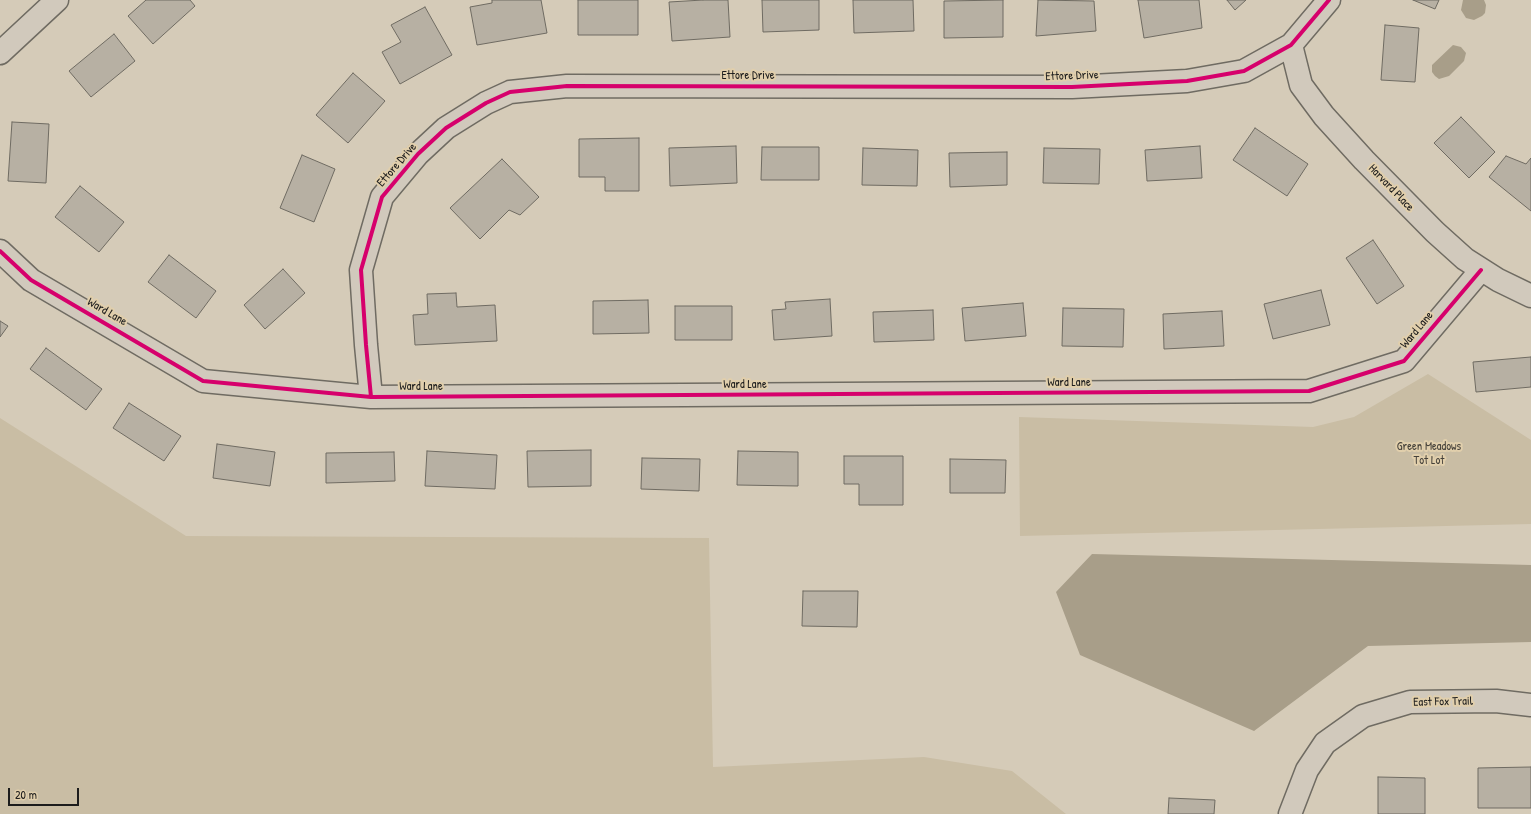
<!DOCTYPE html>
<html>
<head>
<meta charset="utf-8">
<style>
	body { margin:0 }
	#map { position:relative; width:1531px; height:814px; overflow:hidden; background:#d5cbb8; font-family:"Patrick Hand",sans-serif }
	canvas { display:block }
	.scale { position:absolute; left:8px; top:788px; width:71px; height:18px; box-sizing:border-box; border:2px solid #1c1c1c; border-top:0; padding-left:5px; font-size:12px; line-height:14px; white-space:nowrap; color:#1c1c1c; -webkit-text-stroke:3px #e1cfac; paint-order:stroke }
</style>
</head>
<body>
<div id="map">
<canvas width="1531" height="814"></canvas>
<div class="scale">20 m</div>
</div>
<script>
const ctx = document.querySelector('canvas').getContext('2d');
ctx.lineJoin = 'round';
function fill(path, color) {
  ctx.fillStyle = color;
  ctx.fill(path, 'evenodd');
}
function shape(rows) {
  const path = new Path2D();
  for (const r of rows) {
    path.moveTo(r[0], r[1]);
    for (let i = 2; i < r.length; i += 2) path.lineTo(r[i], r[i + 1]);
  }
  return path;
}
function stroke(path, color, width, dash) {
  ctx.strokeStyle = color;
  ctx.lineWidth = width;
  ctx.lineCap = dash ? 'butt' : 'round';
  ctx.setLineDash(dash || []);
  ctx.stroke(path);
}
function drawText(font, color, halo, rows, align = 'center') {
  ctx.font = font + ' "Patrick Hand",sans-serif';
  ctx.lineWidth = 4;
  ctx.setLineDash([]);
  ctx.textBaseline = 'middle';
  ctx.strokeStyle = halo;
  ctx.fillStyle = color;
  for (const [text, x, y, turn = 0] of rows) {
    ctx.save();
    ctx.translate(x, y);
    ctx.rotate((+turn || 0) * Math.PI / 180);
    ctx.textAlign = isNaN(turn) ? turn : align;
    if (halo) ctx.strokeText(text, 0, 0);
    ctx.fillText(text, 0, 0);
    ctx.restore();
  }
}
fill(shape([
	[1428,374,1531,440,1531,524,1020,536,1019,417,1313,427,1354,417],
	[0,418,186,536,709,538,713,767,924,757,1012,771,1066,814,0,814]
]), '#c9bda4');
fill(shape([
	[1463,0,1484,0,1486,5,1485,13,1482,16,1474,20,1466,18,1461,10],
	[1453,45,1461,47,1466,53,1464,61,1449,76,1439,79,1435,76,1432,72,1432,65],
	[1092,554,1531,565,1531,642,1368,646,1254,731,1080,655,1056,592]
]), '#a89e89');
const building = shape([
	[146,0,190,0,195,6,153,44,128,16,146,0],
	[492,0,541,0,547,33,477,45,470,7,492,3,492,0],
	[578,0,638,0,638,35,578,35,578,0],
	[703,0,728,0,730,37,672,41,669,2,703,0],
	[762,0,819,0,819,30,763,32,762,0],
	[853,0,913,0,914,31,854,33,853,0],
	[1003,0,1003,37,944,38,944,1,1003,0],
	[1038,0,1094,1,1096,31,1036,36,1038,0],
	[1138,0,1199,0,1202,28,1144,38,1138,0],
	[1227,0,1246,0,1235,10,1227,0],
	[1413,0,1439,0,1435,9,1413,0],
	[425,7,452,55,400,84,382,52,401,42,391,25,425,7],
	[1385,25,1419,28,1415,82,1381,80,1385,25],
	[114,34,135,61,91,97,69,71,114,34],
	[353,73,385,101,348,143,316,115,353,73],
	[1461,117,1495,152,1469,178,1434,143,1461,117],
	[12,122,49,124,46,183,8,181,12,122],
	[1255,128,1308,164,1287,196,1233,160,1255,128],
	[639,138,639,191,605,191,605,177,579,177,579,139,639,138],
	[736,146,737,183,670,186,669,148,736,146],
	[1200,146,1202,178,1147,181,1145,150,1200,146],
	[762,147,819,147,819,180,761,180,762,147],
	[863,148,918,150,917,186,862,185,863,148],
	[1044,148,1100,149,1099,184,1043,183,1044,148],
	[1007,152,1007,185,950,187,949,153,1007,152],
	[302,155,335,169,314,222,280,208,302,155],
	[1506,156,1526,164,1531,158,1531,211,1489,177,1506,156],
	[502,159,539,197,520,215,509,210,480,239,450,208,502,159],
	[80,186,124,222,99,252,55,217,80,186],
	[1373,240,1404,286,1377,304,1346,258,1373,240],
	[169,255,216,291,196,318,148,282,169,255],
	[283,269,305,293,265,329,244,305,283,269],
	[1321,290,1330,325,1273,339,1264,304,1321,290],
	[456,293,457,307,495,305,497,341,415,345,413,315,428,314,427,294,456,293],
	[830,299,832,336,774,340,772,310,786,309,785,302,830,299],
	[648,300,649,333,593,334,593,301,648,300],
	[1023,303,1026,336,965,341,962,308,1023,303],
	[675,306,732,306,732,340,675,340,675,306],
	[1063,308,1124,309,1123,347,1062,346,1063,308],
	[933,310,934,340,874,342,873,312,933,310],
	[1222,311,1224,346,1164,349,1163,314,1222,311],
	[0,321,8,326,0,337,0,321],
	[46,348,102,389,86,410,30,369,46,348],
	[1531,357,1531,387,1476,392,1473,362,1531,357],
	[129,403,181,436,164,461,113,428,129,403],
	[217,444,275,452,270,486,213,478,217,444],
	[591,450,591,486,528,487,527,451,591,450],
	[427,451,497,455,495,489,425,486,427,451],
	[738,451,798,452,798,486,737,485,738,451],
	[394,452,395,481,326,483,326,453,394,452],
	[844,456,903,456,903,505,859,505,859,484,844,484,844,456],
	[642,458,700,459,699,491,641,489,642,458],
	[950,459,1006,460,1005,493,950,493,950,459],
	[803,591,858,591,857,627,802,626,803,591],
	[1531,767,1531,808,1478,808,1478,768,1531,767],
	[1378,777,1425,778,1425,814,1378,814,1378,777],
	[1169,798,1215,800,1214,814,1168,814,1169,798]
]);
fill(building, '#b7b0a3');
stroke(building, '#6f6b62', 1);
const minor = shape([
	[1291,45,1301,85,1324,116,1364,160,1435,232,1465,259,1498,280,1531,296],
	[0,53,57,0],
	[0,251,31,280,203,381,371,397,1309,391,1404,361,1481,270],
	[371,397,366,345,361,270,382,197,418,154,446,128,486,103,510,92,567,86,1072,87,1187,81,1244,71,1291,45,1329,0],
	[1290,814,1307,770,1325,743,1363,716,1410,702,1496,701,1531,705]
]);
stroke(minor, '#6f6b62', 25);
stroke(minor, '#d1c9bc', 22);
stroke(shape([
	[0,251,31,280,203,381,371,397,1309,391,1404,361,1481,270],
	[371,397,366,345,361,270,382,197,418,154,446,128,486,103,510,92,567,86,1072,87,1187,81,1244,71,1291,45,1329,0]
]), '#d6006c', 4);
drawText('12px', '#1c1c1c', '#e1cfac', [
	["Ettore Drive",748,76],
	["Ettore Drive",1072,76,-2],
	["Ettore Drive",397,165,-49],
	["Harvard Place",1391,188,46],
	["Ward Lane",107,312,30],
	["Ward Lane",1417,330,-50],
	["Ward Lane",1069,383],
	["Ward Lane",745,385],
	["Ward Lane",421,387],
	["East Fox Trail",1443,702,-1]
]);
drawText('12px', '#45413a', '#e1cfac', [
	["Green Meadows",1429,447],
	["Tot Lot",1429,461]
]);
</script>
</body>
</html>
